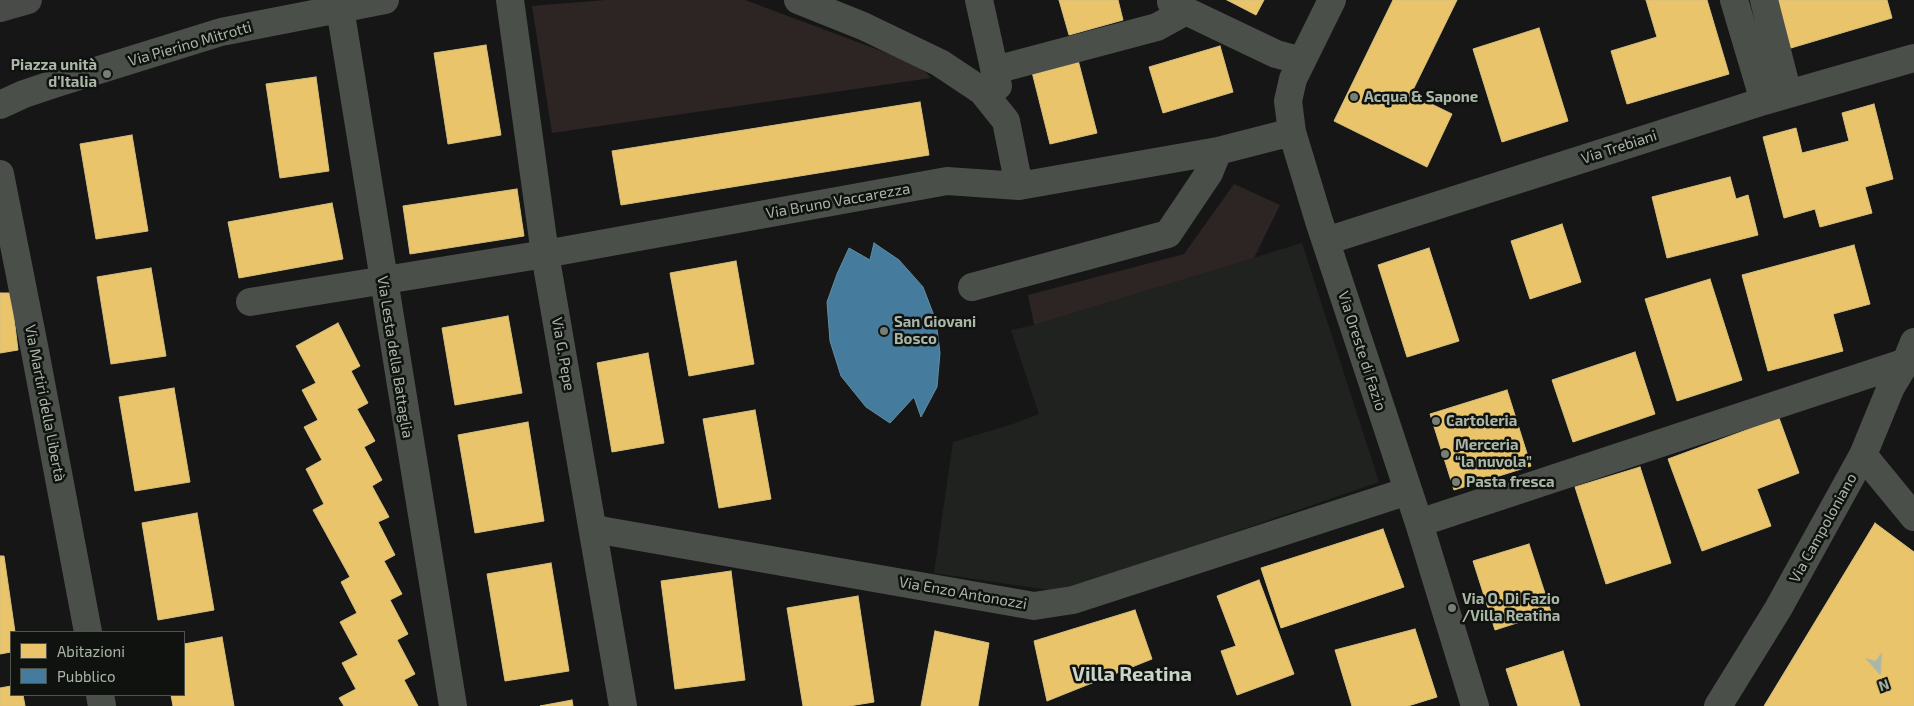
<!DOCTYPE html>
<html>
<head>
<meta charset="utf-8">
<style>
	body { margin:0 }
	#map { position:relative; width:1914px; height:706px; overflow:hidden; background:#161616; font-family:"Exo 2",sans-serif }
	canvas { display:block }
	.legend { position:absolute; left:10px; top:631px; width:175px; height:65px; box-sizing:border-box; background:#101210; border:1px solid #4e544c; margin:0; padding:6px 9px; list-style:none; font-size:15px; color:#aab7a7 }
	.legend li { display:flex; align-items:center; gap:10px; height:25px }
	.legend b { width:25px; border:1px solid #4e544c }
	.north { position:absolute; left:1854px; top:646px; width:50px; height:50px; -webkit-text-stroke:4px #101210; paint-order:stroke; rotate:161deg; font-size:14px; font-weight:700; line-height:20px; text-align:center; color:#aab7a7 }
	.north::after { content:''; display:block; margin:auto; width:18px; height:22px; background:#aab7a7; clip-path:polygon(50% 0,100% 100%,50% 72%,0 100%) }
</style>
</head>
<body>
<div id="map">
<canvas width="1914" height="706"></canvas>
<ul class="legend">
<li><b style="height:14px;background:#e9c46a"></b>Abitazioni</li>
<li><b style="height:14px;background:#457b9d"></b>Pubblico</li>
</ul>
<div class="north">N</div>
</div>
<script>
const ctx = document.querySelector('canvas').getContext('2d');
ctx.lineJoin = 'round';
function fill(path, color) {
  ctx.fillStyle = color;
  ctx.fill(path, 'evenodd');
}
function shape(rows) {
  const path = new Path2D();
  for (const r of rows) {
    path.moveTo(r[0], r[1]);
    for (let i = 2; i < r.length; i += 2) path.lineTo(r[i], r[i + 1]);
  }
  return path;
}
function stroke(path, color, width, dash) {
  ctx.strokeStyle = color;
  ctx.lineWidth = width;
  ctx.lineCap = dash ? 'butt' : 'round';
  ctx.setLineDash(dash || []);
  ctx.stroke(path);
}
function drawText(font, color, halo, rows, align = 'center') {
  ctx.font = font + ' "Exo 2",sans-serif';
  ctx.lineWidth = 5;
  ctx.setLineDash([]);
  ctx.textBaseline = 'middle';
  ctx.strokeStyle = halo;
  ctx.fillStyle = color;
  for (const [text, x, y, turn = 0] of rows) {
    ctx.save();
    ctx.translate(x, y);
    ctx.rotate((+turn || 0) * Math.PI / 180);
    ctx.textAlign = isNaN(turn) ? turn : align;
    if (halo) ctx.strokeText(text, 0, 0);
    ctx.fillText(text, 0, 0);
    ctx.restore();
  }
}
fill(shape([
	[1302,243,1379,482,1119,572,1055,591,934,573,953,442,1010,425,1039,414,1011,330,1034,325]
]), '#202220');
fill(shape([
	[606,0,745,0,919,65,931,78,552,133,532,6],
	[1234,184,1280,205,1254,258,1034,325,1028,295,1184,254]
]), '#2c2523');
const homes = shape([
	[1059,0,1118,0,1123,20,1069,35,1059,0],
	[1227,0,1264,0,1256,15,1227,0],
	[1393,0,1457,0,1411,94,1452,114,1427,167,1334,121,1393,0],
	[1646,0,1707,0,1729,74,1627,104,1611,51,1657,37,1646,0],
	[1777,0,1887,0,1892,18,1791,48,1777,0],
	[1539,28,1568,121,1502,142,1473,49,1539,28],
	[486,45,501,135,448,144,434,53,486,45],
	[1220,46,1233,92,1163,113,1149,67,1220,46],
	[1078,60,1097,133,1050,144,1032,72,1078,60],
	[316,77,329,171,280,178,266,84,316,77],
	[920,102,929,155,621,205,612,151,920,102],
	[1874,104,1893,179,1865,187,1872,213,1820,227,1815,209,1784,218,1763,137,1796,128,1802,153,1849,141,1842,113,1874,104],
	[132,135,148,231,96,239,80,144,132,135],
	[1730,177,1736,199,1748,195,1758,235,1667,258,1652,197,1730,177],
	[517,189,524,236,410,254,403,206,517,189],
	[332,203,343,259,239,278,228,222,332,203],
	[1562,224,1581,282,1530,299,1511,241,1562,224],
	[1854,245,1870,304,1833,314,1843,351,1768,371,1742,275,1854,245],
	[1429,248,1459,341,1407,357,1378,265,1429,248],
	[736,261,754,364,689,376,670,273,736,261],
	[151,268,166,356,111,364,97,277,151,268],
	[1710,279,1742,380,1677,401,1645,299,1710,279],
	[0,293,11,293,18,350,0,353,0,293],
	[508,316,522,393,455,405,442,328,508,316],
	[338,323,360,366,351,371,368,403,357,409,375,441,364,447,382,480,372,486,389,517,378,522,395,555,384,561,402,594,390,600,408,634,397,640,415,674,404,680,418,706,344,706,339,698,356,689,342,663,358,655,340,622,357,613,341,582,350,577,313,510,324,504,306,469,322,460,304,427,318,420,302,390,316,383,296,346,338,323],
	[1635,352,1655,414,1573,442,1552,380,1635,352],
	[648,353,664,443,612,452,597,363,648,353],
	[174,388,190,482,135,491,119,397,174,388],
	[1507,390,1531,466,1454,490,1430,414,1507,390],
	[755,410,771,499,719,508,703,419,755,410],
	[1779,418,1799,473,1757,489,1771,526,1702,551,1668,459,1779,418],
	[528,422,544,521,475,533,458,435,528,422],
	[1640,467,1671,563,1606,584,1575,487,1640,467],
	[197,513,214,610,158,620,142,523,197,513],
	[1875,523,1914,552,1914,706,1764,706,1875,523],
	[1383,529,1404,587,1281,628,1261,568,1383,529],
	[1529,544,1551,612,1495,630,1473,561,1529,544],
	[0,556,4,556,15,632,11,632,11,652,0,654,0,556],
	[551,563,569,671,505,681,487,574,551,563],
	[731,571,745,680,675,689,661,581,731,571],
	[1259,580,1294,674,1237,695,1221,651,1236,646,1217,596,1259,580],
	[858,596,874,702,849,706,803,706,787,608,858,596],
	[1135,610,1152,659,1047,701,1034,641,1135,610],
	[1415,629,1437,697,1408,706,1352,706,1335,650,1415,629],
	[935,631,989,643,978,706,921,706,935,631],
	[222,637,234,706,173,706,171,695,184,695,184,644,222,637],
	[1563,651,1580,706,1518,706,1506,669,1563,651],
	[11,686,11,695,23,695,25,706,0,706,0,688,11,686],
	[572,700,573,706,540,706,572,700]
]);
fill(homes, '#e9c46a');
stroke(homes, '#d6c07c', 1);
const public = shape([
	[874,243,899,260,923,287,936,321,940,353,937,387,921,417,914,397,890,423,866,407,841,376,830,341,827,302,837,274,849,248,870,260,874,243]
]);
fill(public, '#457b9d');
stroke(public, '#638da0', 1);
stroke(shape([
	[510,0,545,254,623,706],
	[798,0,863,26,940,63,982,91,1006,121,1019,186],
	[979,0,998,86],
	[1332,0,1293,79,1288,101,1292,132,1319,221,1419,523,1475,706],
	[1734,0,1764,101],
	[1764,0,1788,94],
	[1171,2,1186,11,1276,54,1302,61],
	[340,8,453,706],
	[995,70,1157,27,1186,11],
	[0,105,24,94,57,83,221,32,385,0],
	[0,174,35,351,88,632],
	[1326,241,1764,101,1914,58],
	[972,287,1168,234,1209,173,1218,151],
	[250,302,545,254,947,181,1019,186,1218,151,1292,132],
	[1863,455,1914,517],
	[1419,523,1906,362],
	[594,529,1034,606,1073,600,1408,491],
	[100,695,102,706],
	[1718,706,1778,609,1863,455,1891,387,1906,362,1914,342]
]), '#4b4f4a', 28);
stroke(shape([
	[0,8,28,0]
]), '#484b47', 28);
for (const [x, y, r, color] of [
	[107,74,5,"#767f74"],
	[1354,97,5,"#767f74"],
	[884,331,5,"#767f74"],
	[1436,421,5,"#767f74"],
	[1445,454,5,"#767f74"],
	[1456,482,5,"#767f74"],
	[1452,608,5,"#767f74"]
]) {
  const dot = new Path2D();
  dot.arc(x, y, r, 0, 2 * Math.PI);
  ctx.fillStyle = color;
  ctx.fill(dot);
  stroke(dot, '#101210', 2);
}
drawText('15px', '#aab7a7', '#101210', [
	["Via Pierino Mitrotti",190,44,-16],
	["Via Trebiani",1619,147,-18],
	["Via Bruno Vaccarezza",838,201,-10],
	["Via Oreste di Fazio",1362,351,72],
	["Via G. Pepe",563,354,80],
	["Via Lesta della Battaglia",395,357,81],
	["Via Martiri della Libertà",45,403,79],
	["Via Campoloniano",1823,528,-61],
	["Via Enzo Antonozzi",963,593,10]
]);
drawText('bold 15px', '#aab7a7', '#101210', [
	["Piazza unità",97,65,"right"],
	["d'Italia",97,82,"right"],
	["Acqua & Sapone",1364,97],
	["San Giovani",894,322],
	["Bosco",894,339],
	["Cartoleria",1446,421],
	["Merceria",1455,445],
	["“la nuvola”",1455,462],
	["Pasta fresca",1466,482],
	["Via O. Di Fazio",1462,599],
	["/Villa Reatina",1462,616]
], 'left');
drawText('bold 20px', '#c9d3c8', '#101210', [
	["Villa Reatina",1132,674]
]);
</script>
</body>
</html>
